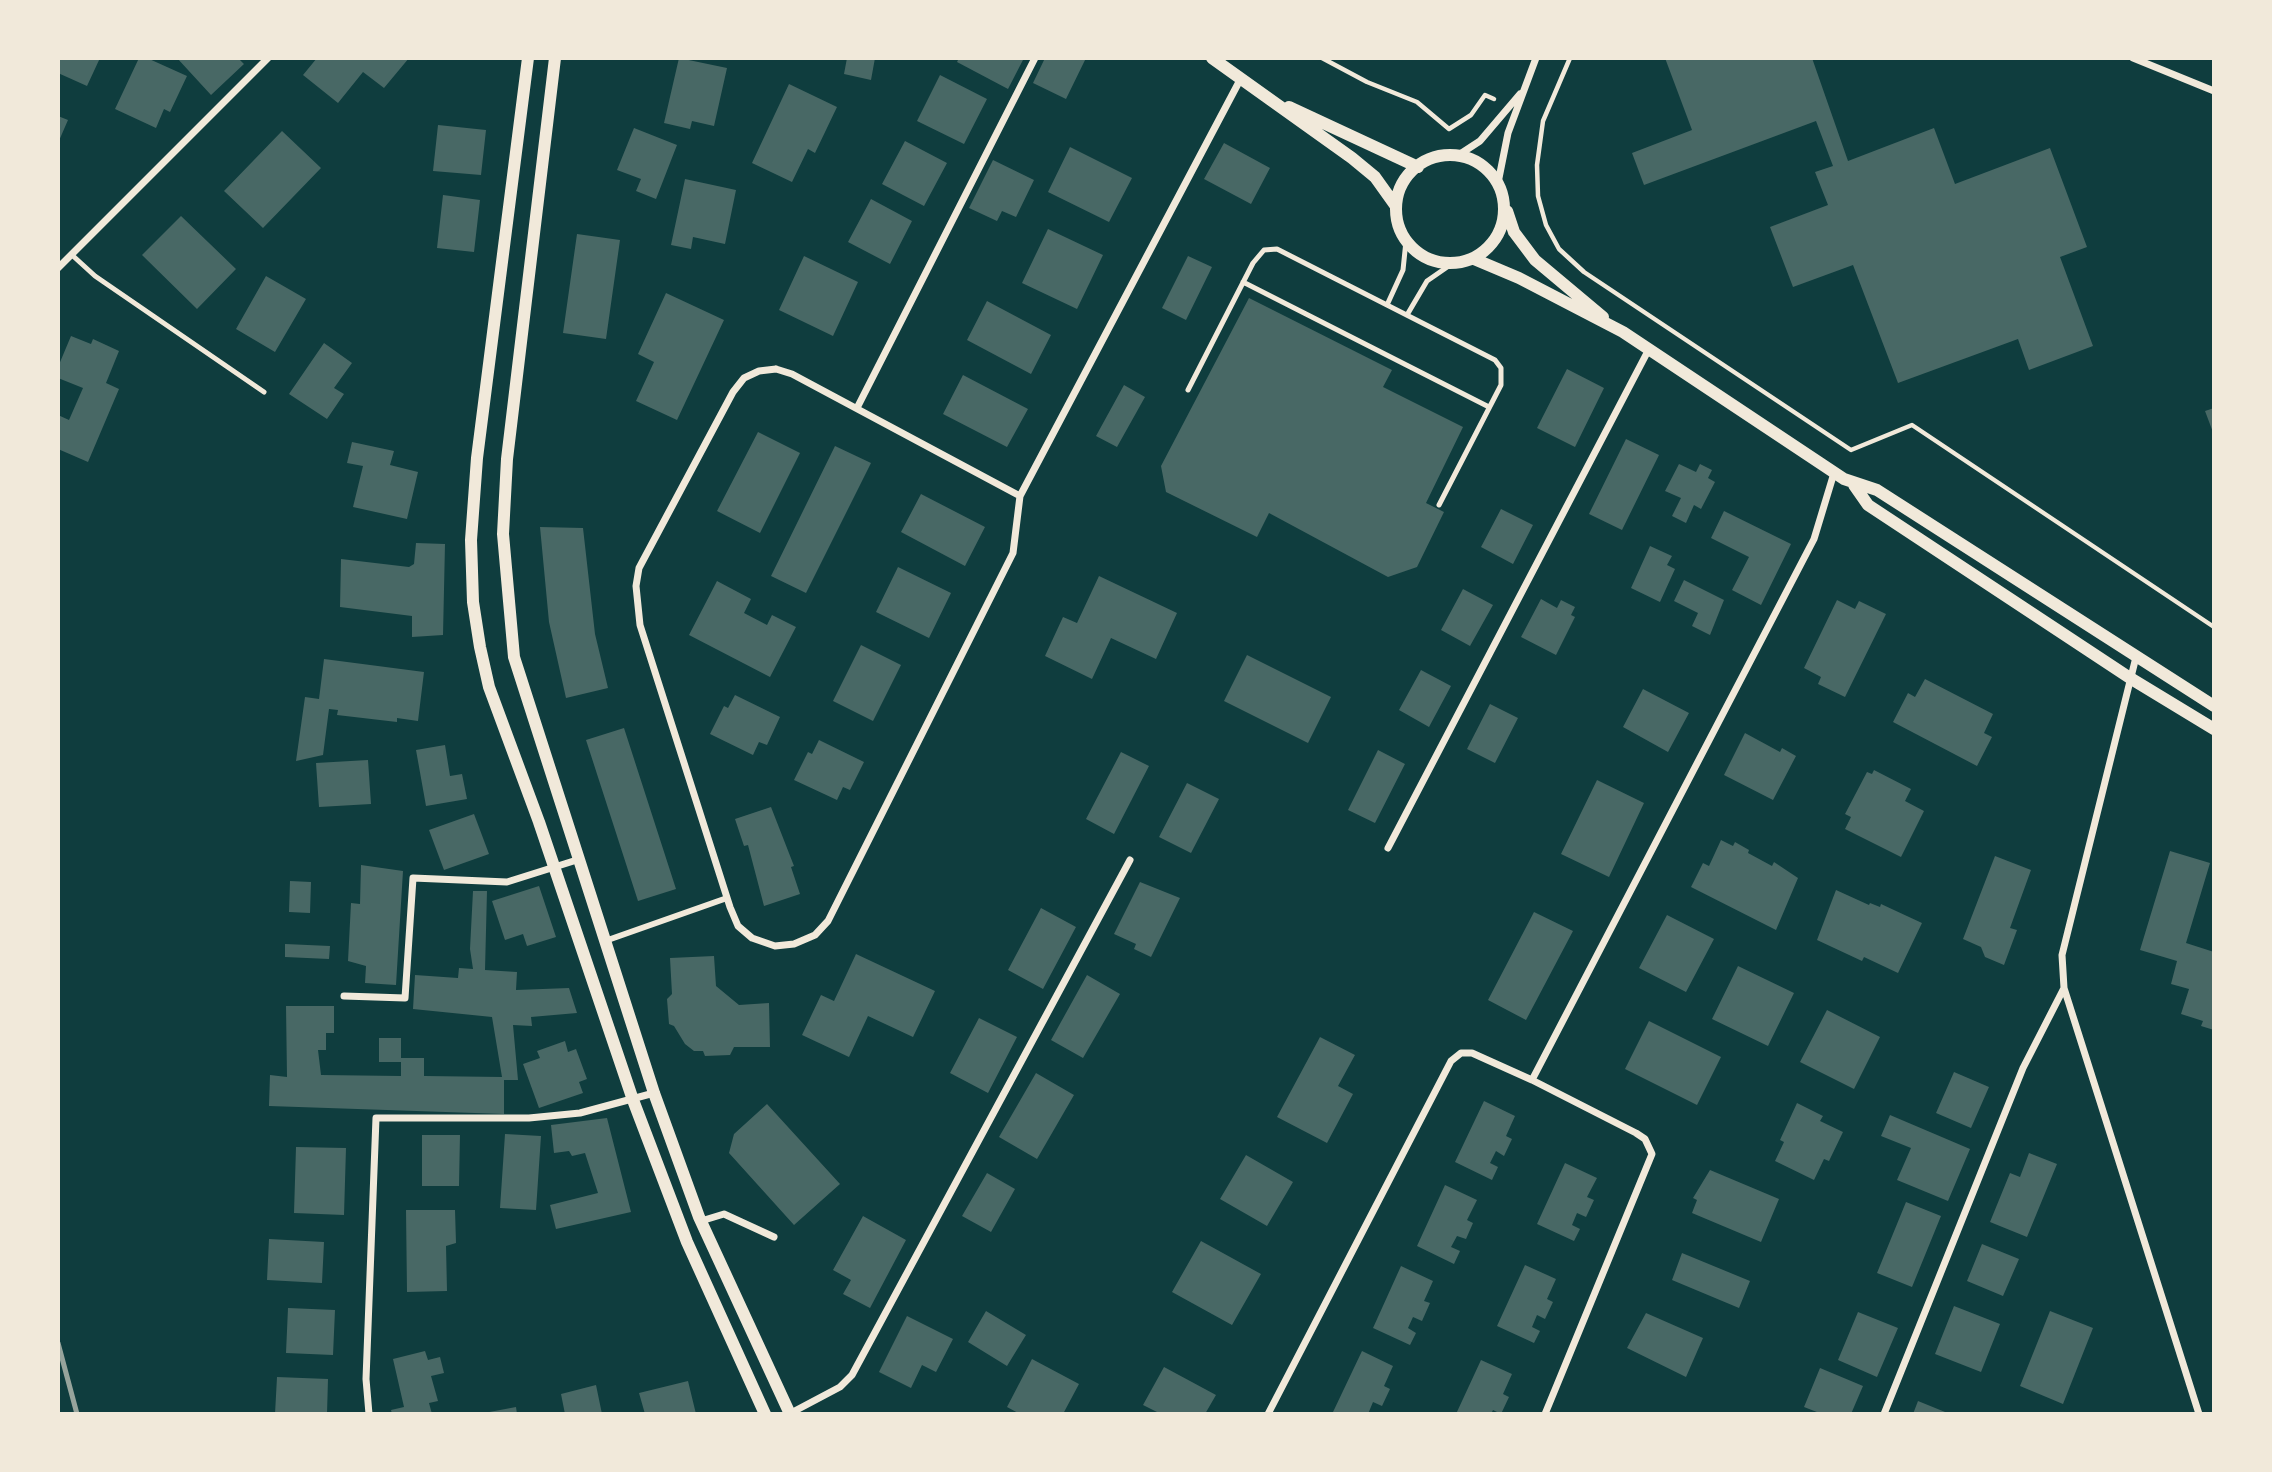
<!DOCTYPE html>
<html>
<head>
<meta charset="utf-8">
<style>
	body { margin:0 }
	#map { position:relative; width:2272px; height:1472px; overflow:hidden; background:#0f3d3e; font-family:Rubik,sans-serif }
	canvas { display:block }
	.frame { position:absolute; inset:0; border:60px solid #f1e9da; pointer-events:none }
</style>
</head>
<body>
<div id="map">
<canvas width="2272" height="1472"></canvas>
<div class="frame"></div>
</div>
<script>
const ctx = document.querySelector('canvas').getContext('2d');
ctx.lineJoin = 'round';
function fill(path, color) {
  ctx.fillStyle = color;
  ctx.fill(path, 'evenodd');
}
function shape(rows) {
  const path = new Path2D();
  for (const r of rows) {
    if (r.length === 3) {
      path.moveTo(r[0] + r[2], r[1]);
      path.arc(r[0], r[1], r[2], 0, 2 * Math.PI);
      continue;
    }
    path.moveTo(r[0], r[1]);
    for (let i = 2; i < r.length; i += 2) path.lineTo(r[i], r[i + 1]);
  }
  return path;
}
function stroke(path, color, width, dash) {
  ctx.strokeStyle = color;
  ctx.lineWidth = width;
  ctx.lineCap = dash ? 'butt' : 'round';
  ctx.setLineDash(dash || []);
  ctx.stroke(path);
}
fill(shape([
	[58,58,100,58,87,86,58,73],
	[139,58,147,58,187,76,170,112,164,109,156,128,115,109],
	[177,58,238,58,244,64,211,95],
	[317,58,409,58,384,88,363,72,338,103,303,75],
	[679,58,727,68,714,126,692,121,690,129,664,123],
	[847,58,875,58,871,80,844,74],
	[959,58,1024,58,1008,89,957,62],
	[1045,58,1086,58,1066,99,1033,83],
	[1665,58,1812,58,1848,161,1934,128,1955,184,2050,148,2087,247,2060,257,2093,346,2029,370,2018,339,1898,383,1853,265,1793,287,1770,227,1828,205,1815,172,1833,166,1816,121,1644,185,1632,153,1692,130],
	[940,75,987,99,964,144,917,121],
	[789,84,837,107,815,153,808,149,792,182,752,163],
	[58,116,68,120,58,143],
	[438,125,486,130,481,175,433,171],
	[634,128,677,145,656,199,636,191,641,179,617,170],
	[282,131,321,168,263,228,224,191],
	[905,141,947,163,924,206,882,184],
	[1224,143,1270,168,1251,204,1204,179],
	[1070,147,1132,178,1109,222,1048,192],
	[993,160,1034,180,1016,217,1002,211,997,221,969,208],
	[685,179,736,190,725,244,693,237,691,249,671,245],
	[443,195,480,200,474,252,437,248],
	[871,199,912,221,890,264,848,242],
	[181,216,236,269,197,309,142,255],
	[1048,229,1103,255,1077,309,1022,283],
	[577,234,620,240,606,339,563,333],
	[804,256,858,282,833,336,779,310],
	[1188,256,1212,267,1186,320,1162,308],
	[266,276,306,299,275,352,236,329],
	[666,293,724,320,677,420,636,401,654,362,638,354],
	[1249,298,1392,370,1383,387,1463,427,1426,503,1444,512,1417,567,1388,577,1269,513,1257,537,1166,492,1161,466],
	[987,301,1051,335,1031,374,967,340],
	[71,336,91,344,93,339,119,351,106,383,119,389,88,462,58,449,58,415,69,420,83,388,58,378,58,367],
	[324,343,352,363,334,388,344,394,327,419,289,394],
	[1567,369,1604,388,1575,447,1537,428],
	[963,375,1028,409,1007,447,943,414],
	[1124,385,1145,397,1117,447,1096,436],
	[2214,408,2214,435,2205,411],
	[758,432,800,453,760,533,717,511],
	[1626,439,1659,455,1622,530,1589,514],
	[352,442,394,451,390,465,418,472,407,519,353,507,363,466,347,463],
	[835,446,871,463,806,593,771,576],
	[1679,464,1696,472,1700,464,1712,470,1708,478,1715,482,1701,509,1694,505,1686,523,1672,516,1681,498,1665,491],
	[921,494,985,527,965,566,901,532],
	[1501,509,1533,525,1513,564,1481,547],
	[1724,511,1791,544,1761,605,1732,590,1749,557,1711,538],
	[540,527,583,528,595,634,608,688,566,698,549,622],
	[416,543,445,544,443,635,412,637,412,616,340,607,341,559,409,567,414,564],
	[1650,546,1672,556,1667,565,1675,569,1660,602,1631,588],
	[898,567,951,593,929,638,876,612],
	[1099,576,1177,613,1156,659,1111,638,1092,679,1045,656,1063,617,1077,623],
	[1684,580,1724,600,1710,635,1692,626,1698,613,1674,601],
	[717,581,751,599,744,613,767,625,772,615,796,627,770,677,689,635],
	[1463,589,1493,605,1470,646,1441,630],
	[1541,599,1557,608,1561,600,1575,607,1571,615,1575,617,1556,655,1521,637],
	[1837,600,1855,609,1859,601,1886,614,1845,697,1818,684,1821,677,1804,668],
	[861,645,901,665,873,721,833,701],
	[1247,655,1331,697,1308,743,1224,701],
	[324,659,424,672,418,721,397,718,397,722,337,715,338,710,329,709,323,755,296,761,305,697,319,699],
	[1421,670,1451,686,1429,727,1399,710],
	[1925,679,1993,714,1984,733,1992,737,1977,766,1893,722,1908,693,1915,697],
	[1643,689,1689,713,1668,752,1623,727],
	[735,695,780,717,767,745,759,742,753,755,710,734,724,706,728,708],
	[1490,704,1518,718,1495,763,1467,749],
	[624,728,676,889,638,901,586,740],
	[1745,733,1780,752,1782,748,1796,756,1773,800,1724,775],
	[819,740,864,762,850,790,843,787,837,800,794,780,808,752,812,754],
	[445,745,450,776,462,774,467,799,426,806,416,750],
	[1378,750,1405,764,1375,823,1348,810],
	[1121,752,1149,766,1114,834,1086,819],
	[368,760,371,804,319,807,316,763],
	[1874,770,1911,789,1905,801,1924,811,1901,857,1845,829,1851,817,1845,814,1867,772,1872,774],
	[1597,780,1644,803,1609,877,1561,854],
	[1187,783,1219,799,1191,853,1159,837],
	[771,807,794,866,791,867,800,894,764,906,748,845,744,846,735,819],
	[474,814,489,854,444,870,429,830],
	[1721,840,1733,846,1735,842,1749,850,1748,853,1772,866,1774,862,1798,878,1776,930,1691,887,1703,863,1709,866],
	[2170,851,2210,863,2186,943,2214,952,2214,1030,2201,1026,2203,1021,2181,1014,2189,989,2171,984,2177,961,2140,950],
	[1995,856,2031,870,2010,928,2017,930,2004,965,1985,957,1981,947,1963,939],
	[361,865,403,871,396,985,365,983,366,966,348,961,351,903,360,904],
	[290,881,311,882,310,913,289,912],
	[1140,882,1180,898,1151,957,1134,949,1136,944,1114,934],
	[539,886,556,937,527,946,523,934,505,940,492,901],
	[1836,890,1869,905,1870,903,1880,907,1881,904,1922,923,1898,973,1864,957,1862,961,1817,940],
	[473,891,487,891,485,970,517,972,516,990,569,988,577,1013,531,1017,532,1026,513,1025,518,1080,504,1080,504,1114,269,1106,270,1075,287,1077,286,1006,334,1006,334,1033,326,1033,326,1050,318,1050,321,1075,401,1076,401,1062,379,1062,379,1038,401,1038,401,1058,424,1058,424,1076,502,1077,492,1017,413,1009,415,975,458,978,459,968,473,969,470,949],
	[1041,908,1076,927,1043,989,1008,970],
	[1534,912,1573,931,1526,1020,1488,1000],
	[1667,915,1714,939,1686,992,1639,968],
	[285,944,330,946,329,959,285,957],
	[856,954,935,991,913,1037,868,1016,849,1057,802,1035,821,995,834,1001],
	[714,956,716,986,739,1005,769,1003,770,1047,734,1047,730,1055,705,1056,703,1051,694,1051,685,1044,674,1026,669,1024,667,999,672,994,670,958],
	[1738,966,1794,993,1768,1046,1712,1019],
	[1087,975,1120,994,1083,1058,1051,1040],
	[1827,1010,1880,1037,1854,1089,1800,1062],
	[979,1018,1017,1037,988,1093,950,1073],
	[1649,1021,1721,1057,1697,1105,1625,1069],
	[1320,1037,1355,1055,1338,1086,1353,1094,1327,1143,1277,1117],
	[565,1041,568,1052,576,1049,587,1079,579,1082,583,1093,539,1108,523,1064,540,1058,537,1051],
	[1954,1072,1989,1087,1971,1128,1936,1113],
	[1036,1073,1074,1095,1037,1159,999,1137],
	[1484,1101,1515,1116,1506,1136,1512,1139,1504,1156,1496,1151,1490,1163,1498,1167,1492,1180,1455,1162],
	[1797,1103,1823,1116,1820,1121,1843,1132,1829,1161,1824,1159,1814,1180,1775,1161,1784,1142,1780,1140],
	[767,1104,840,1184,794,1225,729,1153,734,1134],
	[1890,1115,1970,1149,1948,1201,1897,1180,1911,1148,1881,1136],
	[607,1118,631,1212,556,1229,550,1205,598,1193,585,1153,572,1156,569,1151,554,1153,551,1125],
	[505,1134,541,1136,536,1210,500,1208],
	[422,1135,460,1135,459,1186,422,1186],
	[296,1147,346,1148,344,1215,294,1213],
	[2029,1153,2057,1164,2027,1237,1990,1222,2010,1173,2020,1177],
	[1246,1155,1293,1182,1267,1226,1220,1199],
	[1565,1163,1597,1178,1587,1197,1594,1200,1586,1217,1577,1213,1572,1225,1580,1229,1574,1241,1537,1224],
	[1710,1170,1779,1199,1761,1242,1692,1213,1697,1200,1693,1198],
	[987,1173,1015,1189,991,1232,962,1216],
	[1445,1185,1477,1200,1467,1220,1473,1223,1466,1239,1457,1236,1451,1247,1460,1251,1454,1264,1417,1246],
	[1906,1202,1941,1216,1912,1287,1877,1273],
	[406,1210,455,1210,456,1243,446,1246,447,1291,407,1292],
	[863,1216,906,1240,870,1308,843,1294,851,1280,833,1270],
	[269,1239,324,1242,322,1283,267,1280],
	[1201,1241,1261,1274,1232,1325,1172,1292],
	[1982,1244,2019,1259,2003,1296,1967,1281],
	[1682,1253,1750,1281,1739,1308,1672,1280],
	[1525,1265,1556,1279,1547,1299,1553,1302,1545,1319,1537,1315,1532,1327,1540,1331,1534,1343,1497,1326],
	[1401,1266,1433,1281,1424,1301,1430,1303,1422,1321,1413,1317,1408,1328,1416,1333,1410,1345,1373,1328],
	[1954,1306,2000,1324,1981,1372,1935,1354],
	[288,1308,335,1310,333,1355,286,1353],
	[986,1311,1026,1335,1007,1366,968,1342],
	[2050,1311,2093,1328,2063,1404,2020,1386],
	[1858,1312,1898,1328,1877,1377,1838,1360],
	[1646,1313,1703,1338,1686,1377,1627,1348],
	[907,1316,953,1339,936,1372,922,1365,911,1388,879,1372],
	[425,1351,428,1360,440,1357,444,1373,431,1376,438,1401,429,1403,432,1414,392,1414,391,1410,404,1407,393,1359],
	[1362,1351,1393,1366,1384,1386,1390,1389,1382,1406,1373,1402,1368,1414,1337,1414,1333,1412],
	[1032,1359,1079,1384,1063,1414,1020,1414,1007,1407],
	[1481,1360,1512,1374,1503,1394,1509,1397,1501,1414,1493,1410,1491,1414,1456,1414],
	[1164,1367,1216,1395,1205,1414,1161,1414,1143,1405],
	[1820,1368,1863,1386,1851,1414,1822,1414,1804,1407],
	[277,1377,328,1379,327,1414,275,1414],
	[688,1381,696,1414,645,1414,639,1393],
	[596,1385,602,1414,565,1414,561,1394],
	[1918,1401,1950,1414,1913,1414],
	[516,1407,517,1414,485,1414,484,1413]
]), '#486865');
stroke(shape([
	[1322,58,1367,82,1417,102,1449,129,1471,115,1485,95,1494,99],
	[1570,58,1543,121,1537,165,1538,196,1546,225,1559,249,1584,272,1851,450,1912,425,2214,627]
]), '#f1e9da', 4.5);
stroke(shape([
	[72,255,95,276,264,392],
	[1243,282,1489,407],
	[1387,305,1403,270,1406,241],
	[1407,315,1427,281,1453,263],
	[1188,390,1253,263,1264,250,1277,249,1495,360,1501,368,1501,385,1439,505]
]), '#f1e9da', 5);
stroke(shape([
	[605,941,727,898]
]), '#f1e9da', 6);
stroke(shape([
	[2133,58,2214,91],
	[1457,156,1480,141,1520,94],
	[1498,183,1508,133,1536,58],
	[58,268,268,58],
	[776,369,792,374,1020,496,1013,553,828,921,815,935,794,944,775,946,752,938,738,926,730,907,640,625,636,586,639,568,647,553,733,392,744,378,759,371,776,369],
	[857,408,1035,58],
	[1020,496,1240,80],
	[1388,848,1649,349],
	[2064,988,2199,1414],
	[344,996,405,998,413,878,507,882,580,859],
	[1532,1080,1636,1133,1645,1139,1652,1154,1545,1414],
	[701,1221,724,1214,774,1237],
	[369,1414,366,1379,376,1118,529,1118,580,1113,654,1093],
	[789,1414,840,1387,852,1375,1130,860],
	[1268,1414,1451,1061,1461,1053,1472,1053,1532,1080,1814,539,1834,473],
	[1884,1414,2023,1068,2064,988,2062,955,2136,657]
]), '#f1e9da', 7);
stroke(shape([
	[528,58,477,458,471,540,473,602,480,647,489,687,539,822,633,1100,687,1242,765,1414],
	[555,58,507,459,503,534,514,657,654,1093,699,1217,790,1414],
	[1212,58,1352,158,1375,177,1395,205],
	[1289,107,1418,167],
	[1450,209,54],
	[1507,211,1514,232,1535,260,1603,317],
	[1474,259,1519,278,1623,332,1844,479,1877,490,2214,706],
	[1854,485,1868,505,2130,678,2214,729]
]), '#f1e9da', 12);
stroke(shape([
	[58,1343,77,1414]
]), '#97a49c', 5);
</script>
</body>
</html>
